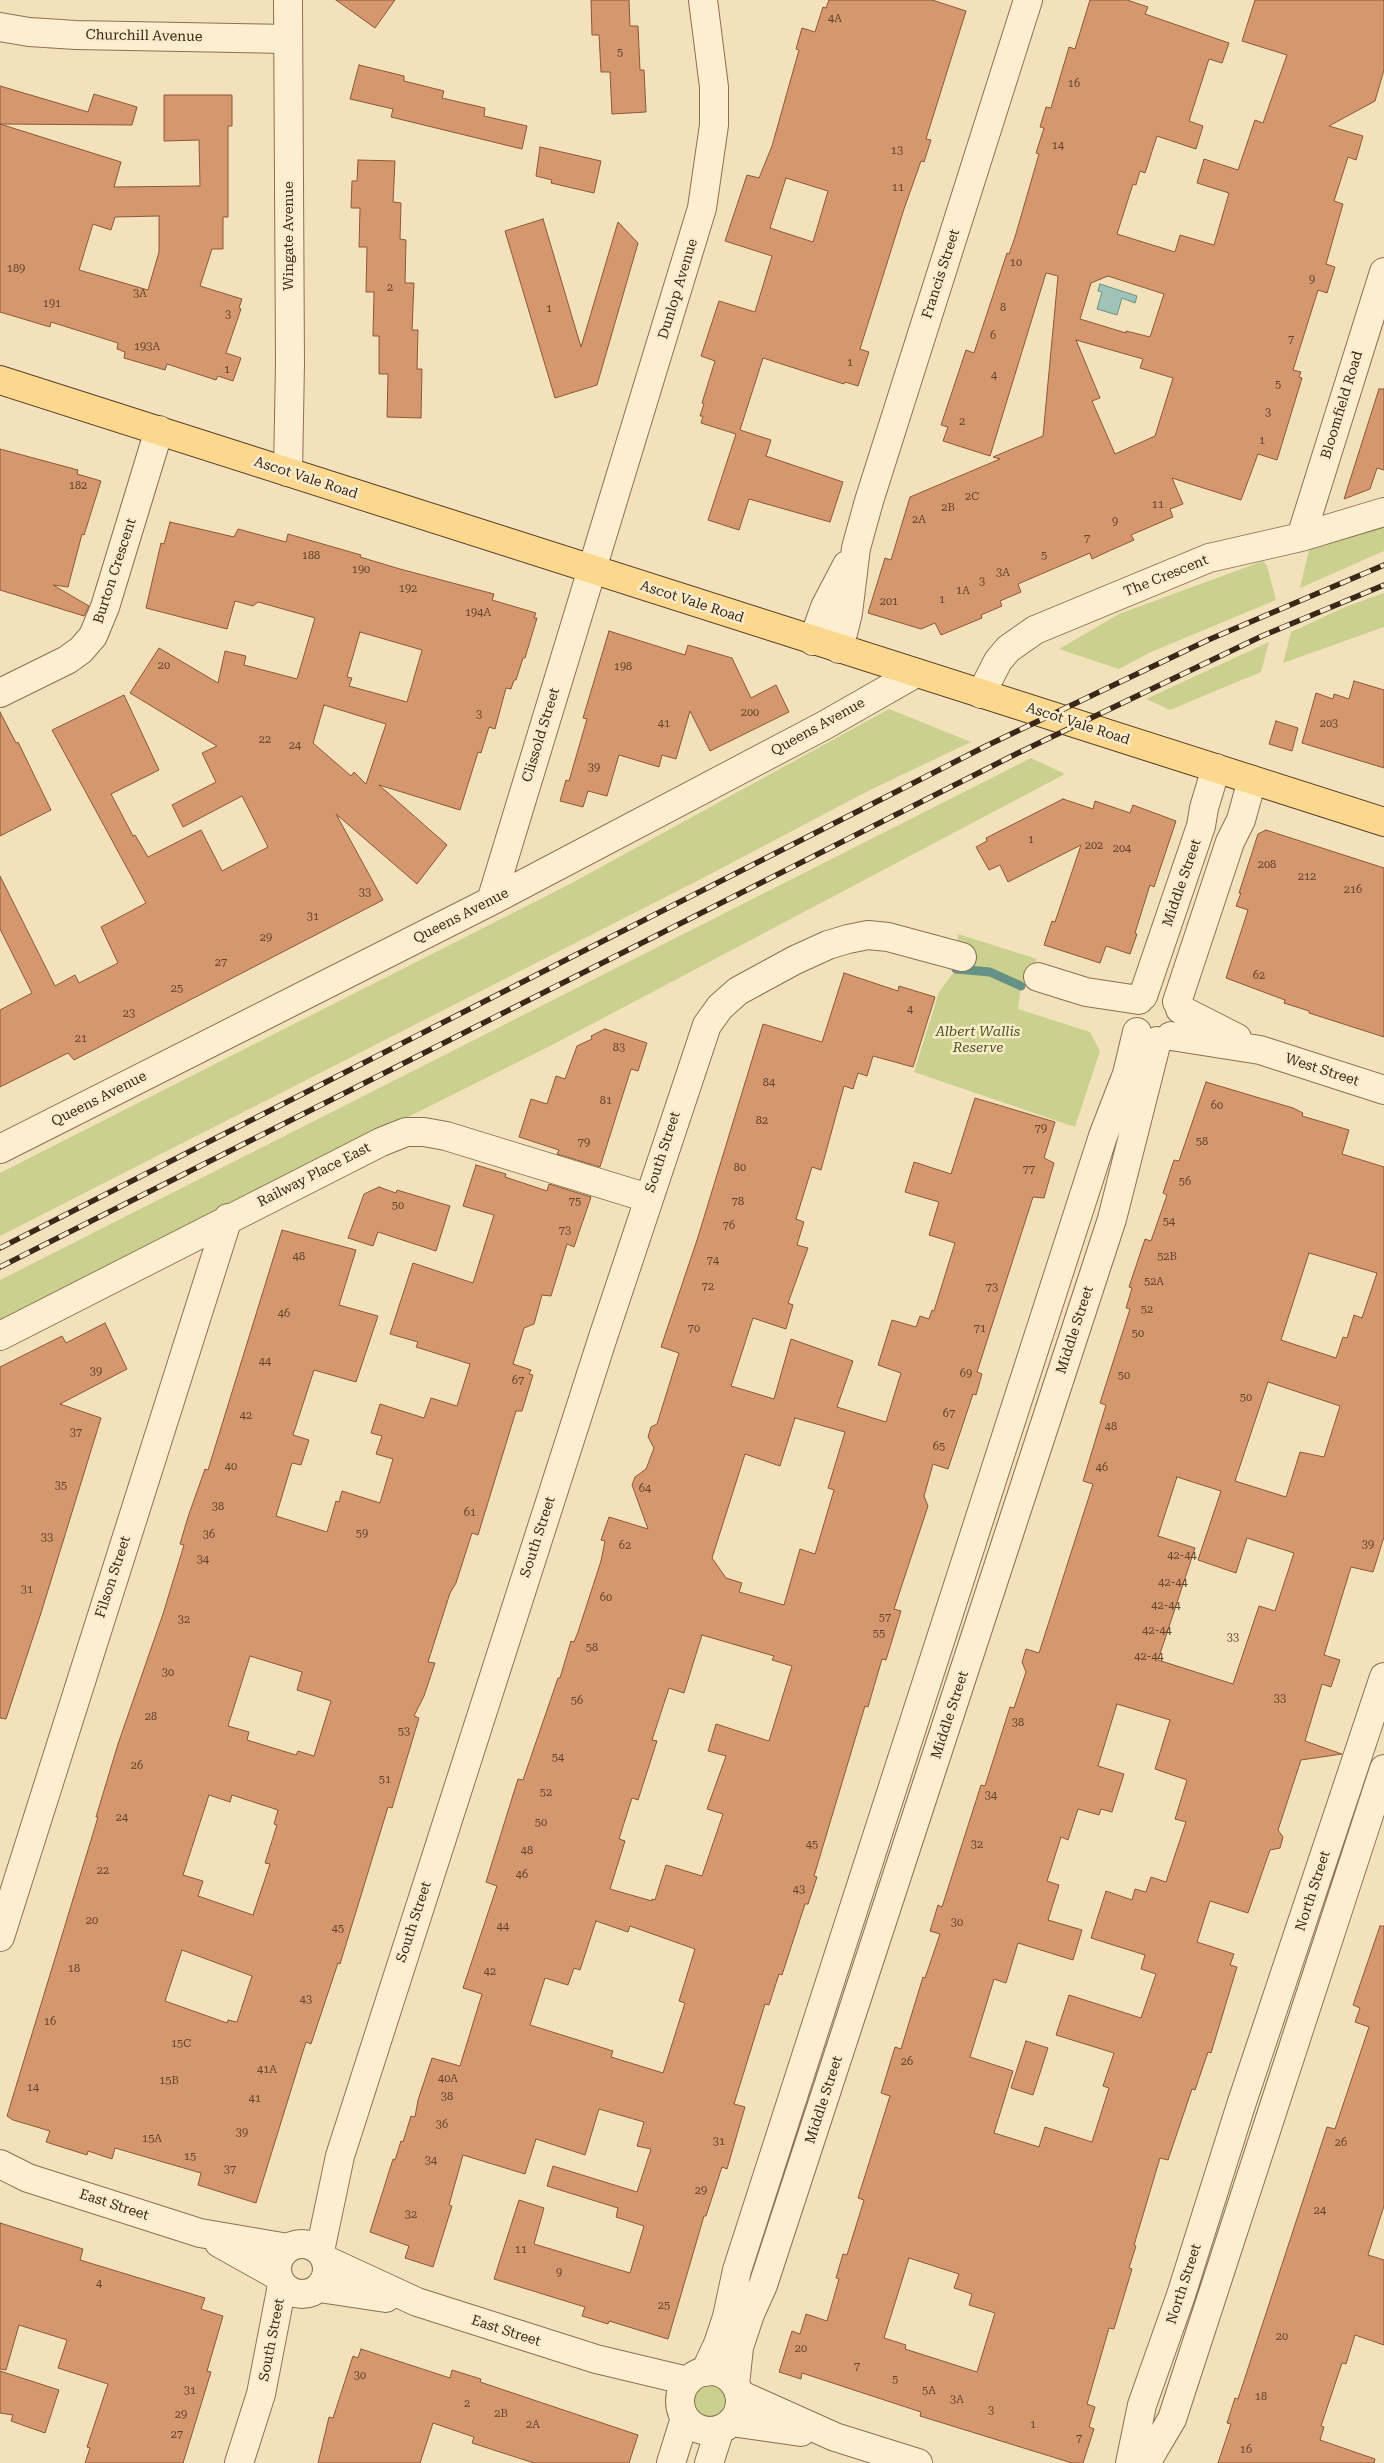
<!DOCTYPE html>
<html>
<head>
<meta charset="utf-8">
<style>
	body { margin:0 }
	canvas { display:block; background:#f2e1bb }
</style>
</head>
<body>
<canvas width="1384" height="2463"></canvas>
<script>
const ctx = document.querySelector('canvas').getContext('2d');
ctx.lineJoin = 'round';
function fill(path, color) {
  ctx.fillStyle = color;
  ctx.fill(path, 'evenodd');
}
function shape(rows) {
  const path = new Path2D();
  for (const r of rows) {
    if (r.length === 3) {
      path.moveTo(r[0] + r[2], r[1]);
      path.arc(r[0], r[1], r[2], 0, 2 * Math.PI);
      continue;
    }
    path.moveTo(r[0], r[1]);
    for (let i = 2; i < r.length; i += 2) path.lineTo(r[i], r[i + 1]);
  }
  return path;
}
function stroke(path, color, width, dash) {
  ctx.strokeStyle = color;
  ctx.lineWidth = width;
  ctx.lineCap = dash ? 'butt' : 'round';
  ctx.setLineDash(dash || []);
  ctx.stroke(path);
}
function drawText(font, color, halo, rows, align = 'center') {
  ctx.font = font + ' "Roboto Serif",serif';
  ctx.lineWidth = 5;
  ctx.setLineDash([]);
  ctx.textBaseline = 'middle';
  ctx.strokeStyle = halo;
  ctx.fillStyle = color;
  for (const [text, x, y, turn = 0] of rows) {
    ctx.save();
    ctx.translate(x, y);
    ctx.rotate((+turn || 0) * Math.PI / 180);
    ctx.textAlign = isNaN(turn) ? turn : align;
    if (halo) ctx.strokeText(text, 0, 0);
    ctx.fillText(text, 0, 0);
    ctx.restore();
  }
}
fill(shape([
	[1384,525,1384,551,1300,588,1309,550],
	[1263,561,1267,566,1276,600,1151,652,1119,669,1059,649,1119,614],
	[1384,593,1384,627,1283,663,1291,632,1345,607],
	[1269,642,1261,672,1170,710,1146,699],
	[889,709,971,742,870,790,699,880,0,1236,0,1173,570,884],
	[1031,758,1065,774,554,1044,0,1321,0,1280],
	[958,934,1037,959,1021,986,1018,1009,1090,1032,1100,1051,1075,1127,914,1072,939,992,956,969],
	[710,2402,18]
]), '#cad18e');
const water = shape([
	[1100,284,1137,296,1135,303,1122,298,1117,315,1097,309,1102,292,1098,291,1100,284]
]);
fill(water, '#a0c3b8');
stroke(water, '#669186', 1);
stroke(shape([
	[956,969,990,972,1021,986]
]), '#669186', 9);
const building = shape([
	[336,0,395,0,375,28,336,0],
	[591,0,629,0,630,26,638,26,640,70,644,70,646,112,612,114,610,72,601,72,599,35,592,35,591,0],
	[829,0,932,0,966,11,926,139,931,140,924,162,921,161,904,209,860,349,869,352,858,386,845,382,844,384,763,358,740,430,771,440,766,456,843,482,830,522,749,499,739,530,708,520,736,434,701,423,703,416,700,416,704,404,702,403,715,361,701,356,719,301,755,312,772,256,725,241,747,175,759,178,772,146,799,50,796,49,802,28,815,32,823,7,826,8,829,0],
	[786,178,828,191,813,242,770,228,786,178],
	[1090,0,1127,0,1148,7,1145,14,1229,43,1222,63,1209,59,1189,121,1203,126,1196,149,1157,136,1145,173,1140,171,1136,185,1133,184,1117,234,1175,252,1180,235,1214,245,1229,193,1197,183,1204,159,1238,170,1255,120,1263,123,1287,55,1242,41,1255,0,1384,0,1384,70,1375,101,1329,126,1363,136,1356,160,1348,157,1334,201,1343,204,1326,264,1335,267,1327,293,1318,290,1293,370,1301,372,1299,377,1302,378,1277,460,1258,454,1241,500,1172,478,1183,504,1170,509,1173,517,1131,535,1134,540,1109,551,1092,559,1090,553,1018,584,1021,592,1000,601,1002,606,981,615,982,618,941,635,935,623,921,629,868,613,885,558,891,560,910,497,1000,459,993,457,1043,436,1058,276,1046,273,990,456,943,441,948,427,941,425,966,350,974,353,1007,253,1009,254,1015,237,1039,154,1036,153,1044,128,1040,127,1046,107,1051,108,1069,47,1075,49,1090,0],
	[1108,276,1164,294,1150,337,1126,331,1126,333,1080,319,1091,283,1108,276],
	[1076,340,1143,359,1140,368,1173,378,1155,436,1115,454,1092,401,1100,398,1076,340],
	[359,65,404,76,404,81,444,91,442,98,485,108,484,116,527,126,522,149,391,117,393,109,350,99,359,65],
	[0,86,88,112,94,94,137,107,132,125,0,124,121,162,114,187,200,186,199,140,164,141,164,95,232,95,232,126,228,126,228,217,223,217,223,249,212,249,200,286,242,299,239,308,241,309,226,353,241,358,233,381,218,376,216,380,167,364,165,370,124,358,125,352,117,349,118,343,51,322,50,327,0,312,0,86],
	[159,216,159,252,148,290,79,270,93,224,111,230,115,217,159,216],
	[540,147,601,161,594,193,551,183,552,180,536,176,540,147],
	[358,160,395,161,393,202,401,203,400,239,406,240,405,283,414,283,412,330,418,330,417,369,422,369,421,418,387,417,388,374,379,374,379,336,373,336,374,292,366,292,367,247,359,247,360,208,351,208,352,181,357,181,358,160],
	[543,219,581,347,618,222,638,243,597,385,555,398,505,231,543,219],
	[1379,389,1384,389,1384,470,1377,468,1370,489,1344,499,1379,389],
	[0,449,78,470,77,474,101,481,84,535,82,534,68,587,53,585,89,606,84,616,0,590,0,449],
	[170,522,234,537,238,529,286,542,288,534,361,555,360,557,400,569,494,594,492,600,536,613,534,618,537,618,525,658,523,658,516,680,514,680,511,689,506,688,495,729,489,727,481,753,478,752,460,810,379,785,447,845,417,884,336,814,383,900,74,1060,68,1053,0,1087,0,1010,32,993,0,929,0,876,55,986,75,975,79,983,118,963,101,927,146,903,52,730,124,695,159,770,111,794,133,836,135,835,148,857,201,830,222,871,268,847,242,796,183,827,172,805,216,782,202,753,217,746,130,693,159,648,218,683,225,651,246,656,244,665,297,679,315,618,258,602,253,606,235,601,227,629,146,608,161,543,164,544,170,522],
	[360,632,422,650,407,702,349,686,352,678,347,677,360,632],
	[324,705,386,724,366,784,354,772,351,776,313,743,324,705],
	[609,631,685,655,688,645,732,658,751,698,776,685,789,712,710,751,690,711,676,759,662,755,659,767,619,755,607,796,588,791,583,807,560,801,566,780,569,781,587,719,583,718,609,631],
	[1354,681,1384,690,1384,768,1302,743,1316,693,1333,699,1334,694,1349,699,1354,681],
	[0,712,16,743,18,742,51,810,0,836,0,712],
	[1276,721,1298,728,1292,751,1269,744,1276,721],
	[1063,799,1093,809,1095,801,1130,813,1133,805,1176,821,1154,887,1150,885,1135,933,1137,934,1130,954,1106,946,1100,963,1044,945,1052,921,1055,922,1081,845,1008,882,1000,865,989,870,976,847,987,841,986,838,1063,799],
	[1266,830,1384,868,1384,1037,1309,1013,1309,1011,1284,1003,1285,1000,1226,978,1248,910,1236,906,1241,893,1239,893,1258,834,1266,830],
	[844,973,898,991,899,986,935,997,913,1067,873,1056,867,1076,858,1073,853,1089,844,1086,821,1170,812,1167,796,1219,804,1222,797,1245,808,1248,788,1303,793,1305,786,1329,753,1318,731,1386,774,1399,791,1339,853,1361,837,1407,886,1422,901,1373,878,1365,892,1320,916,1327,920,1316,929,1319,932,1310,934,1311,955,1243,929,1235,939,1202,905,1192,914,1162,951,1174,975,1098,1055,1122,1044,1158,1054,1163,1044,1198,1033,1197,977,1372,982,1374,976,1395,973,1394,948,1469,933,1464,924,1496,928,1506,894,1609,901,1611,886,1660,882,1659,868,1707,865,1706,814,1876,817,1877,808,1904,805,1904,782,1975,779,1974,769,2005,765,2004,734,2104,745,2107,727,2169,722,2167,706,2216,704,2216,668,2339,609,2321,608,2324,582,2316,585,2307,494,2279,519,2200,544,2208,534,2244,630,2273,644,2226,616,2217,618,2208,547,2186,553,2166,637,2192,651,2149,637,2146,644,2122,599,2109,585,2155,536,2139,525,2174,463,2155,449,2205,452,2206,433,2267,405,2258,409,2246,370,2232,393,2159,395,2160,401,2141,403,2142,411,2116,415,2117,418,2100,432,2058,460,2066,482,1994,463,1988,497,1886,486,1882,518,1779,523,1780,558,1678,560,1678,571,1641,574,1642,578,1632,601,1561,605,1541,601,1540,609,1517,648,1529,632,1485,635,1477,646,1469,654,1448,648,1437,651,1427,657,1424,679,1353,661,1347,698,1237,763,1024,822,1042,844,973],
	[795,1418,845,1432,828,1488,834,1490,815,1554,800,1549,784,1605,739,1592,742,1583,726,1578,712,1558,745,1454,780,1466,795,1418],
	[702,1635,774,1656,772,1660,792,1666,769,1741,716,1724,708,1751,726,1756,707,1809,723,1814,702,1876,666,1865,655,1900,652,1899,652,1901,610,1889,625,1841,619,1839,632,1798,638,1800,657,1741,652,1740,669,1688,684,1693,702,1635],
	[596,1921,628,1932,630,1926,695,1949,679,2001,685,2003,663,2073,611,2057,613,2051,530,2025,545,1978,568,1985,574,1968,580,1970,596,1921],
	[605,1029,647,1043,638,1071,631,1069,600,1167,557,1154,559,1150,519,1137,531,1099,547,1104,556,1076,565,1079,577,1046,592,1039,591,1036,605,1029],
	[1206,1082,1293,1108,1303,1113,1302,1116,1349,1130,1342,1154,1384,1167,1384,1537,1373,1572,1351,1567,1324,1655,1340,1660,1331,1687,1322,1684,1305,1741,1342,1754,1301,1760,1278,1830,1283,1837,1280,1848,1270,1850,1248,1913,1210,1901,1197,1942,1234,1954,1230,1965,1237,1967,1211,2053,1208,2052,1195,2090,1192,2089,1168,2160,1160,2158,1134,2245,1136,2246,1129,2268,1132,2269,1114,2329,1109,2328,1087,2404,1095,2407,1089,2427,1094,2429,1083,2463,1072,2463,920,2416,921,2412,802,2373,801,2379,779,2372,792,2331,800,2334,806,2314,827,2321,839,2279,836,2278,843,2254,847,2255,864,2200,858,2198,890,2096,881,2093,895,2047,901,2049,923,1977,925,1978,940,1934,930,1931,938,1905,942,1907,981,1785,985,1786,1010,1707,1014,1708,1026,1672,1022,1662,1026,1649,1039,1653,1093,1484,1083,1481,1106,1405,1100,1403,1130,1309,1126,1308,1132,1288,1129,1287,1145,1239,1151,1241,1167,1195,1163,1193,1174,1160,1179,1161,1206,1082],
	[1309,1253,1377,1273,1362,1318,1354,1315,1347,1338,1343,1337,1336,1358,1281,1340,1309,1253],
	[1268,1382,1340,1406,1324,1457,1300,1452,1286,1497,1235,1481,1268,1382],
	[1177,1477,1221,1491,1198,1560,1236,1573,1247,1538,1294,1553,1275,1611,1259,1606,1233,1684,1158,1660,1195,1548,1158,1536,1177,1477],
	[1117,1704,1170,1720,1155,1769,1187,1780,1175,1819,1186,1822,1166,1882,1151,1877,1146,1892,1135,1889,1132,1900,1106,1891,1091,1938,1145,1955,1141,1969,1156,1974,1141,2018,1069,1995,1056,2035,1114,2053,1103,2086,1109,2088,1092,2142,1045,2127,1039,2147,994,2133,1013,2071,970,2057,994,1979,1006,1983,1018,1943,1073,1960,1082,1930,1048,1920,1059,1885,1047,1881,1061,1837,1068,1840,1078,1809,1099,1815,1101,1809,1112,1812,1124,1774,1098,1766,1117,1704],
	[909,2258,959,2274,954,2288,972,2294,969,2305,995,2313,977,2372,905,2349,906,2345,884,2338,909,2258],
	[476,1165,506,1174,505,1177,547,1191,549,1184,591,1197,574,1247,567,1244,551,1296,542,1295,534,1324,524,1328,513,1364,531,1370,529,1374,533,1375,522,1411,516,1411,478,1535,472,1533,456,1583,450,1593,428,1662,435,1663,424,1696,414,1716,419,1718,392,1808,388,1807,340,1964,338,1963,311,2044,306,2042,300,2061,256,2203,198,2185,201,2173,115,2148,112,2159,88,2151,87,2155,46,2142,50,2131,13,2120,7,2116,98,1817,96,1817,118,1744,163,1614,184,1545,180,1544,188,1517,205,1469,208,1470,282,1230,356,1250,339,1305,378,1316,356,1382,314,1370,293,1435,309,1440,301,1465,292,1463,276,1516,327,1532,336,1501,339,1502,342,1491,380,1503,393,1459,376,1454,382,1436,371,1433,380,1404,424,1418,431,1398,457,1406,470,1364,416,1347,418,1342,390,1334,413,1263,473,1283,494,1215,463,1206,476,1165],
	[250,1656,302,1672,297,1690,331,1701,314,1756,298,1751,296,1755,247,1740,249,1732,228,1726,250,1656],
	[209,1795,230,1802,232,1795,278,1810,274,1824,277,1825,265,1863,270,1864,253,1915,198,1896,203,1881,183,1875,209,1795],
	[182,1950,252,1976,237,2022,228,2020,227,2023,165,2001,182,1950],
	[379,1187,396,1193,397,1190,450,1206,436,1251,378,1232,373,1246,348,1238,364,1194,379,1187],
	[105,1323,127,1369,60,1404,101,1418,41,1613,6,1719,0,1718,0,1367,62,1336,66,1343,105,1323],
	[1380,1926,1384,1926,1384,2206,1368,2255,1384,2260,1384,2345,1355,2335,1346,2364,1342,2363,1321,2426,1324,2427,1320,2440,1375,2459,1374,2463,1218,2463,1231,2424,1227,2423,1235,2398,1238,2399,1327,2127,1335,2129,1369,2027,1355,2022,1360,2008,1353,2005,1380,1926],
	[1026,2041,1048,2048,1033,2095,1011,2088,1026,2041],
	[0,2223,83,2249,80,2260,205,2298,201,2309,223,2316,207,2371,211,2372,183,2463,85,2463,90,2448,87,2447,108,2384,58,2368,67,2340,19,2325,6,2370,0,2369,0,2223],
	[361,2349,450,2378,452,2370,481,2379,480,2382,638,2435,629,2463,534,2463,472,2443,474,2437,433,2423,420,2463,318,2463,329,2417,333,2418,353,2356,358,2358,361,2349],
	[0,2371,59,2390,45,2433,11,2421,13,2415,0,2413,0,2371]
]);
fill(building, '#d5976d');
stroke(building, '#8d5836', 1);
const street = shape([
	[288,0,290,363,288,472],
	[0,27,29,32,76,35,288,39],
	[1301,537,1384,272],
	[813,641,825,607,847,565],
	[839,649,848,613,856,548,869,501,1028,0],
	[0,693,67,660,81,650,93,636,105,607,159,430],
	[981,694,998,661,1008,649,1035,630,1209,558,1301,537,1384,512],
	[491,901,702,208,714,125,714,87,703,0],
	[1038,977,1086,992,1139,1000],
	[1143,996,1201,826,1204,808,1216,768],
	[1177,1002,1230,842,1241,820,1252,780],
	[1180,1009,1237,1038],
	[1171,1036,1260,1050,1384,1090],
	[0,1149,491,901,825,725,916,673],
	[0,1336,381,1142,406,1132,424,1132,446,1136,648,1198],
	[0,1937,228,1218],
	[0,2164,28,2178,200,2233,288,2248],
	[219,2243,278,2276],
	[302,2269,25],
	[320,2251,340,2156,603,1337,707,1025,720,1007,738,991,795,960,828,945,848,939,868,935,888,937,962,957],
	[326,2260,417,2302,596,2359,688,2381],
	[319,2288,386,2298],
	[710,2401,30],
	[705,2372,718,2344,727,2317,737,2270,1103,1136,1127,1074,1137,1032],
	[735,2385,739,2347,750,2314,763,2285,1112,1219,1157,1041],
	[739,2394,835,2437,918,2463],
	[731,2422,801,2432],
	[239,2463,261,2394,282,2285],
	[671,2463,685,2418],
	[709,2463,720,2429],
	[1130,2463,1142,2405,1181,2295,1241,2105,1384,1677],
	[1146,2463,1172,2419,1384,1769]
]);
const primary = shape([
	[0,380,1384,822]
]);
stroke(street, '#8b7153', 30);
stroke(primary, '#583e28', 30);
stroke(street, '#fceecf', 28);
stroke(primary, '#fbd88d', 28);
const rail = shape([
	[0,1248,986,746,1208,640,1384,565],
	[0,1267,1016,754,1262,636,1384,585]
]);
stroke(rail, '#39281a', 5.5);
stroke(rail, '#f9ebcb', 4, [11]);
drawText('11px', '#60442f', null, [
	["4A",835,19],
	["5",620,53],
	["16",1074,84],
	["14",1058,146],
	["13",897,151],
	["11",898,188],
	["10",1016,263],
	["189",16,269],
	["9",1312,280],
	["2",390,288],
	["3A",140,294],
	["191",52,304],
	["8",1003,308],
	["1",549,309],
	["3",228,315],
	["6",993,336],
	["7",1291,340],
	["193A",147,347],
	["1",850,363],
	["1",227,370],
	["4",994,376],
	["5",1278,385],
	["3",1268,413],
	["2",962,422],
	["1",1262,441],
	["182",78,486],
	["2C",972,497],
	["11",1158,505],
	["2B",948,508],
	["2A",919,520],
	["9",1115,522],
	["7",1087,539],
	["188",311,556],
	["5",1044,556],
	["190",361,570],
	["3A",1003,573],
	["3",982,582],
	["192",408,589],
	["1A",963,591],
	["1",942,600],
	["201",889,602],
	["194A",478,613],
	["20",164,666],
	["198",623,667],
	["200",750,713],
	["3",479,715],
	["41",664,724],
	["203",1329,724],
	["22",265,740],
	["24",295,746],
	["39",594,768],
	["1",1031,840],
	["202",1094,846],
	["204",1122,849],
	["208",1267,865],
	["212",1307,877],
	["216",1353,890],
	["33",365,893],
	["31",313,917],
	["29",266,938],
	["27",221,963],
	["62",1259,976],
	["25",177,989],
	["4",910,1010],
	["23",129,1014],
	["21",81,1039],
	["83",619,1048],
	["84",769,1083],
	["81",606,1101],
	["60",1217,1106],
	["82",762,1121],
	["79",1041,1129],
	["58",1202,1142],
	["79",584,1143],
	["80",740,1168],
	["77",1029,1170],
	["56",1185,1182],
	["75",575,1202],
	["78",738,1202],
	["50",398,1206],
	["54",1169,1222],
	["76",729,1226],
	["73",565,1231],
	["48",299,1257],
	["52B",1167,1257],
	["74",713,1261],
	["52A",1154,1282],
	["72",708,1287],
	["73",992,1288],
	["52",1147,1310],
	["46",284,1314],
	["70",694,1329],
	["71",980,1329],
	["50",1138,1334],
	["44",265,1362],
	["39",96,1372],
	["69",966,1374],
	["50",1124,1376],
	["67",518,1381],
	["50",1246,1398],
	["67",949,1414],
	["42",246,1416],
	["48",1111,1427],
	["37",76,1433],
	["65",939,1447],
	["40",231,1467],
	["46",1102,1468],
	["35",61,1486],
	["64",645,1489],
	["38",218,1507],
	["61",470,1513],
	["59",362,1534],
	["36",209,1535],
	["33",47,1538],
	["39",1368,1545],
	["62",625,1546],
	["42-44",1182,1556],
	["34",203,1560],
	["42-44",1173,1583],
	["31",27,1590],
	["60",606,1598],
	["42-44",1166,1606],
	["57",885,1618],
	["32",184,1620],
	["42-44",1157,1631],
	["55",879,1634],
	["33",1233,1638],
	["58",592,1648],
	["42-44",1149,1657],
	["30",168,1673],
	["33",1280,1699],
	["56",577,1701],
	["28",151,1717],
	["38",1018,1723],
	["53",404,1732],
	["54",558,1758],
	["26",137,1766],
	["51",385,1780],
	["52",546,1793],
	["34",991,1796],
	["24",122,1818],
	["50",541,1823],
	["45",812,1845],
	["32",977,1845],
	["48",527,1851],
	["22",103,1871],
	["46",522,1875],
	["43",799,1890],
	["20",92,1921],
	["30",957,1923],
	["44",503,1927],
	["45",338,1929],
	["18",74,1969],
	["42",490,1972],
	["43",306,2000],
	["16",50,2022],
	["15C",181,2044],
	["26",907,2062],
	["41A",267,2070],
	["40A",448,2079],
	["15B",169,2081],
	["14",33,2088],
	["38",447,2097],
	["41",255,2099],
	["36",442,2125],
	["39",242,2133],
	["15A",152,2139],
	["31",719,2142],
	["26",1341,2143],
	["15",190,2157],
	["34",431,2161],
	["37",230,2170],
	["29",701,2191],
	["24",1320,2211],
	["32",411,2215],
	["11",521,2250],
	["9",559,2273],
	["4",99,2284],
	["25",664,2306],
	["20",1282,2337],
	["20",801,2349],
	["7",857,2367],
	["30",360,2376],
	["5",895,2380],
	["31",190,2391],
	["5A",929,2391],
	["18",1261,2397],
	["3A",957,2400],
	["2",467,2404],
	["3",991,2411],
	["2B",501,2414],
	["29",181,2415],
	["2A",533,2425],
	["1",1033,2425],
	["27",177,2435],
	["7",1079,2439],
	["16",1246,2450]
]);
drawText('14px', '#39281a', '#f9ebcb', [
	["Churchill Avenue",144,36,1],
	["Wingate Avenue",289,236,-90],
	["Francis Street",941,274,-72],
	["Dunlop Avenue",678,289,-73],
	["Bloomfield Road",1342,405,-73],
	["Ascot Vale Road",306,478,18],
	["Burton Crescent",115,571,-72],
	["The Crescent",1166,576,-22],
	["Ascot Vale Road",692,602,18],
	["Ascot Vale Road",1078,724,18],
	["Queens Avenue",818,727,-29],
	["Clissold Street",541,735,-73],
	["Middle Street",1182,883,-71],
	["Queens Avenue",461,916,-27],
	["West Street",1322,1070,18],
	["Queens Avenue",99,1099,-27],
	["South Street",663,1152,-72],
	["Railway Place East",314,1175,-27],
	["Middle Street",1075,1330,-72],
	["South Street",538,1537,-72],
	["Filson Street",113,1577,-72],
	["Middle Street",950,1715,-72],
	["North Street",1313,1891,-72],
	["South Street",414,1922,-72],
	["Middle Street",824,2100,-72],
	["East Street",114,2205,18],
	["North Street",1184,2284,-72],
	["East Street",506,2331,18],
	["South Street",272,2340,-79]
]);
drawText('italic 14px', '#49571e', '#f9ebcb', [
	["Albert Wallis",978,1032],
	["Reserve",978,1048]
]);
</script>
</body>
</html>
